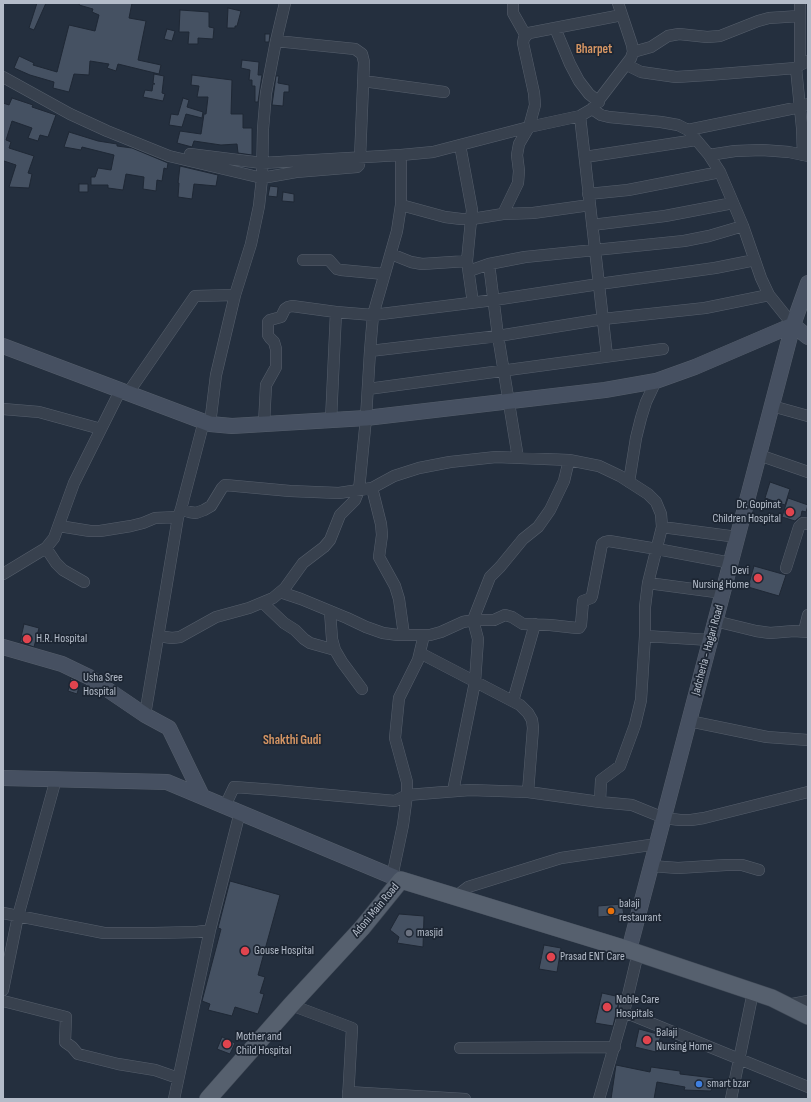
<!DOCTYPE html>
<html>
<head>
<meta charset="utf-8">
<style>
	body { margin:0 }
	#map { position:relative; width:811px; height:1102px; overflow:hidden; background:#242f3e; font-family:"Sofia Sans Condensed",sans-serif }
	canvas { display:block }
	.frame { position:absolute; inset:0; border:4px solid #b4bcc9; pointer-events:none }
</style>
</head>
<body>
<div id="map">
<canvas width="811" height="1102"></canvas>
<div class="frame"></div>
</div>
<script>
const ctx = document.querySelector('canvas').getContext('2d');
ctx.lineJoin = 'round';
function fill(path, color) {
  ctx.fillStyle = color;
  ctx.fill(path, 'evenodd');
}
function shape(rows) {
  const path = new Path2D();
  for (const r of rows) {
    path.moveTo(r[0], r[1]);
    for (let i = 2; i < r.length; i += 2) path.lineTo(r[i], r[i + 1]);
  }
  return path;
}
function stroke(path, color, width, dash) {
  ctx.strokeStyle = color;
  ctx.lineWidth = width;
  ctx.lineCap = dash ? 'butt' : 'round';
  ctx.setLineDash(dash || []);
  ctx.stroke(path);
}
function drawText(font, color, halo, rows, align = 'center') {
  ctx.font = font + ' "Sofia Sans Condensed",sans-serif';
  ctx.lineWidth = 3.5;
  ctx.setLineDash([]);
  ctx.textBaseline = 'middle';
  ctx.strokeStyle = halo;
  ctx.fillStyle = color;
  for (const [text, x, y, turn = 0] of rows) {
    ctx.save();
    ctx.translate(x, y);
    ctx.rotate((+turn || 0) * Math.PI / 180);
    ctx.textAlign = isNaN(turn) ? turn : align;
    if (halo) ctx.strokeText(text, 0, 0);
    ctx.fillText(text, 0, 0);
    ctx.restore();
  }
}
const building = shape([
	[37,3,46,3,34,30,29,28,37,3],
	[80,3,132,3,129,18,146,21,138,60,161,65,159,74,118,64,116,71,107,68,109,64,90,61,89,75,74,74,69,92,53,88,54,82,30,75,14,68,19,56,34,63,33,65,57,72,69,25,95,31,99,15,92,12,93,9,79,5,80,3],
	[228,8,241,11,237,26,235,26,235,28,227,28,228,8],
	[180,10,209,12,209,27,214,28,213,39,198,38,198,44,188,44,189,32,179,32,180,10],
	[167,29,175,31,172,41,164,39,167,29],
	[265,34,270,34,269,42,265,42,265,34],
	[242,60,259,62,258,75,262,75,258,102,255,102,255,86,252,86,252,80,249,80,250,70,241,68,242,60],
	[154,74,164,76,162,93,165,94,163,101,143,97,145,90,152,91,153,84,155,84,153,83,154,74],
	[192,75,232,80,231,114,243,114,243,128,252,128,252,155,238,153,237,144,221,145,194,141,192,147,177,143,180,131,201,134,204,114,206,114,208,97,197,97,199,86,191,85,192,75],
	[276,76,279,76,278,83,289,85,289,92,284,92,283,106,272,105,276,76],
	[12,98,33,105,32,107,56,115,48,137,40,135,38,141,28,138,32,128,12,121,6,140,11,142,9,148,34,156,28,173,32,174,29,188,9,187,16,165,4,161,3,162,3,103,9,105,12,98],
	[183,98,189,100,187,107,203,112,202,118,186,114,182,127,169,125,171,114,178,115,183,98],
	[69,132,98,141,117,144,117,146,132,148,168,163,167,169,164,168,162,181,157,180,156,191,143,189,144,177,126,174,123,190,108,188,108,185,91,185,91,177,95,177,98,168,111,170,114,155,82,147,81,150,64,147,69,132],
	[180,166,218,175,216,186,194,184,192,199,178,197,179,183,178,183,180,166],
	[79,184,88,184,88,192,79,192,79,184],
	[270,186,278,187,277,197,268,196,270,186],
	[283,192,294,194,294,202,282,201,283,192],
	[770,482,790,489,785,505,765,498,770,482],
	[788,498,808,505,806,512,802,511,801,516,795,521,782,517,788,498],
	[754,566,786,575,779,596,748,587,754,566],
	[24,624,39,628,34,647,20,642,24,624],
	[71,678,80,683,77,694,68,691,71,678],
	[230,881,280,895,258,975,265,977,260,993,264,994,258,1014,235,1007,232,1016,208,1010,210,1004,202,1001,221,929,218,928,230,881],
	[622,904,624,915,598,917,598,906,622,904],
	[399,914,424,916,423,947,397,943,399,937,390,930,399,914],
	[544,945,561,948,557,972,539,969,544,945],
	[602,993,620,997,613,1026,595,1023,602,993],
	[639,1029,661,1035,656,1052,635,1047,639,1029],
	[222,1037,235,1043,230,1054,217,1049,222,1037],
	[616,1065,650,1072,651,1067,680,1071,680,1074,714,1078,711,1091,684,1090,685,1087,657,1082,654,1099,611,1099,616,1065]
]);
fill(building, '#455162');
stroke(building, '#1f2835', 1);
const street = shape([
	[513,3,513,13,526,36],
	[555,28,570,64,579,81,589,94,599,102],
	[633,52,651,47,668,36,679,34,707,37,720,36,758,21,769,18,800,16],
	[627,65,641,72,676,77,708,75,796,68,800,65,808,61],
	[800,65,800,3],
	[796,68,802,128,803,155],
	[3,77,70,114,107,131,169,156,262,178,296,172,357,167,359,165,360,158,364,62,362,54,355,49,276,41],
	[363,81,444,92],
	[592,109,601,115,609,117,661,122,678,125,688,130,709,155,720,172,743,226,761,278,769,295,793,325],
	[580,116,607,356],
	[688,130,800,107,808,104],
	[460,145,472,210,467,261,473,303],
	[190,154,262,163,401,155,433,152,529,127,580,116,592,109,631,58,633,52,632,45,618,3],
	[709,155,735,151,762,150,789,152,808,156],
	[585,157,696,140],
	[588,194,628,190,720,172],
	[401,205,445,217,461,219,472,219,503,214,533,213,590,205],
	[503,214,518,183,519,171,517,155,519,144,529,127,535,105,534,93,523,43,524,38,529,33,622,15],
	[592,225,665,216,733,203],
	[391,254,411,262,422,264,467,261],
	[303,260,329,260,337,269,341,270,384,274],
	[489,264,498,336,518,458],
	[469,271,489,264,525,257,684,241,709,236,743,226],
	[370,351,498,336,603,319,705,308,769,295],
	[368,389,663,349],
	[128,393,195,296,235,295],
	[772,406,808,416],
	[3,409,39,412,101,429],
	[331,420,336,312],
	[210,424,216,375,235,295,251,244,259,206,262,178,263,129,266,93,276,41,285,3],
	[264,424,266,385,276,367,276,349,274,342,270,338,268,335,268,322,270,320,281,317,285,309,288,307,292,306,336,312,373,315,494,300,599,284,715,268,755,260],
	[759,455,808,472],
	[629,482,636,438,641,418,646,402,656,381],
	[372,488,381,524,382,535,379,557,395,586,399,599,404,635],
	[181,509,189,512,196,513,204,510,211,506,222,488,225,485,290,491,339,493,372,488,394,476,419,468,450,462,496,457,569,460,599,466,620,476,648,494,656,502,661,514,662,527,648,583,645,607,645,636,710,640],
	[59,526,90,531,100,531,131,526,143,523,155,518,178,517],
	[662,527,737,537],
	[46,548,56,563,63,570,84,582],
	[786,568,799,527,803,523,808,524],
	[3,574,46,548,54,538,74,483,121,389],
	[648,583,723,593],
	[280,592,301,599,347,618,366,627,383,633,398,635,430,635,441,632,463,622,473,620,494,620,505,615,512,617,523,624,550,625,577,628,579,628,581,625,583,601,591,598,592,596,601,549,602,544,605,542,609,541,657,549,731,563],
	[263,603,284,623,295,630,304,639,310,643,335,650],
	[330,611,332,639,335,650,342,662,362,689],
	[715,621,756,631,770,633,794,631,808,632],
	[804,631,808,615],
	[158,636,172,638,180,637,216,617,249,608,273,598,285,588,303,563,324,547,330,540,340,515,355,500,359,490,366,418,370,351,373,315,397,231,401,205,401,155],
	[645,636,641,700,635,725,620,766,601,780,600,802,632,805,664,818,680,820,691,820,704,818,808,792],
	[420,653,520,705,528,713,532,720,533,728,528,792],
	[513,701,535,624],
	[145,715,178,517,181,509,204,421],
	[689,721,767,737,808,740],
	[453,791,475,682,478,639,473,620,490,577,500,567,523,539,538,527,550,510,564,481,569,460],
	[225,806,234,787,275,790,395,801,407,795,470,790,528,792,600,802],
	[651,866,678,868,726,865,742,865,759,870],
	[392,877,403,825,407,795,407,782,395,738,399,698,418,660,424,635],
	[455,897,468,887,561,858,657,844],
	[3,913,104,933,154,933,197,932,210,930],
	[3,990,18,916,56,779],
	[3,1001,66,1017,65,1042,72,1047,78,1054,118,1064,155,1070,178,1078],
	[291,1005,352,1028,348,1099],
	[787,1005,808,1001],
	[624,1012,808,1087],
	[460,1048,615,1047],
	[348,1092,465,1099],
	[174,1099,210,930,240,812],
	[599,1099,624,1012,638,953],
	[731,1099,753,992]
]);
const secondary = shape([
	[3,346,210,424,232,426,366,418,605,390,656,381,695,367,793,325,808,337],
	[3,647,62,664,89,677,145,715,169,728,202,796],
	[3,778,167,782,401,880],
	[629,950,793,325,808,283]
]);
const primary = shape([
	[208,1099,291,1005,362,928,401,880,629,950,772,998,808,1016]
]);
stroke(street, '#565f6c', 12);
stroke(secondary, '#565f6c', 16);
stroke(primary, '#414a57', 18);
stroke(street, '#38414e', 11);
stroke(secondary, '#465061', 15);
stroke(primary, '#56606e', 17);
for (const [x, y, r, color] of [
	[790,512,5,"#e0444e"],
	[758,578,5,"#e0444e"],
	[27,639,5,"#e0444e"],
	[74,685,5,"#e0444e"],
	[611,911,4,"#e8710a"],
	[409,933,4,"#6b7280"],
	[245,951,5,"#e0444e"],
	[551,957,5,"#e0444e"],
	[607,1007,5,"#e0444e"],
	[647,1040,5,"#e0444e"],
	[227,1044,5,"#e0444e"],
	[699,1084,4,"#3f7fe0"]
]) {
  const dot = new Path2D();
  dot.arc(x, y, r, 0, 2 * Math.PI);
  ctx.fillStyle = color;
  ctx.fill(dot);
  stroke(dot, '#1d2633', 1.5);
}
drawText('12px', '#b4bcc9', '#1d2633', [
	["Dr. Gopinat",781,505,"right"],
	["Children Hospital",781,519,"right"],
	["Devi",749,571,"right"],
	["Nursing Home",749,585,"right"],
	["H.R. Hospital",36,639],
	["Usha Sree",83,678],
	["Hospital",83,692],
	["balaji",619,904],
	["restaurant",619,918],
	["masjid",417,933],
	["Gouse Hospital",254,951],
	["Prasad ENT Care",560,957],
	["Noble Care",616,1000],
	["Hospitals",616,1014],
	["Balaji",656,1033],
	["Nursing Home",656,1047],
	["Mother and",236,1037],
	["Child Hospital",236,1051],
	["smart bzar",707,1084]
], 'left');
drawText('12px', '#b4bcc9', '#1d2633', [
	["Jadcherla - Hagari Road",708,650,-75],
	["Adoni Main Road",376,910,-50]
]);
drawText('bold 13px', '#d59563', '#1d2633', [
	["Bharpet",594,50],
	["Shakthi Gudi",292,741]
]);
</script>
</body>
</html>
